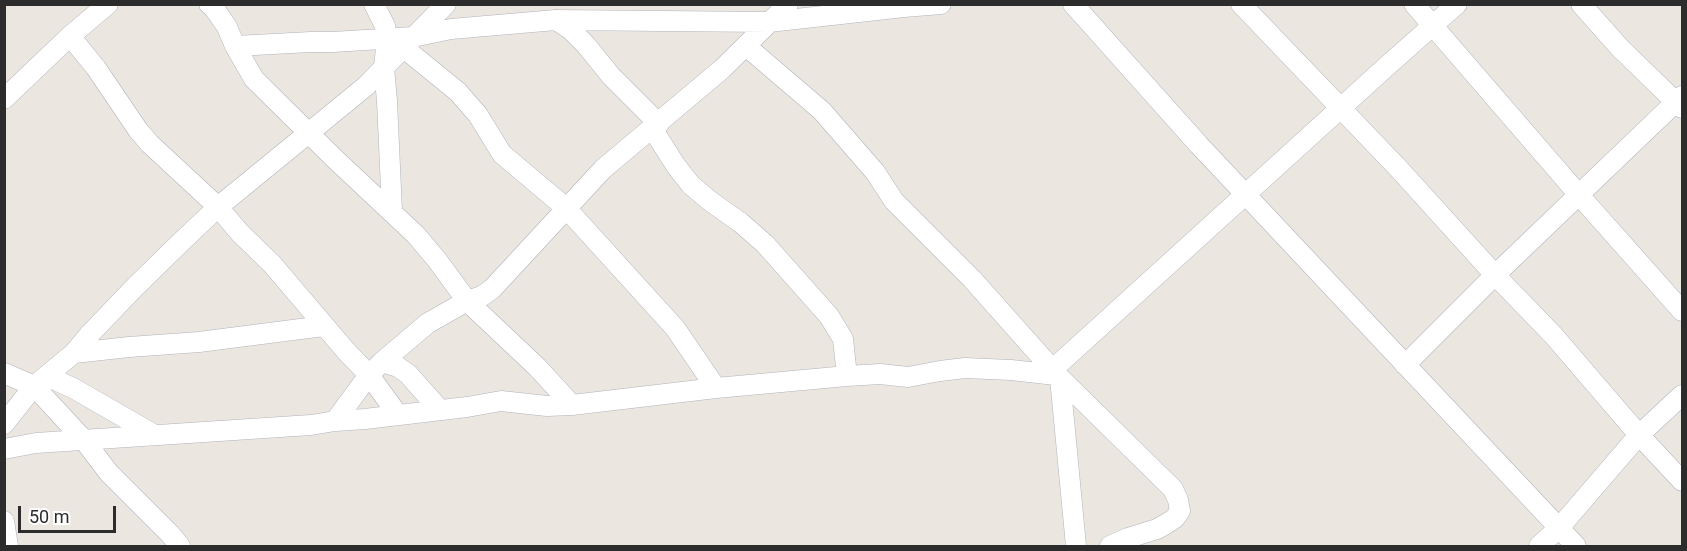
<!DOCTYPE html>
<html>
<head>
<meta charset="utf-8">
<style>
	body { margin:0 }
	#map { position:relative; width:1687px; height:551px; overflow:hidden; background:#ece6e0; font-family:Roboto,sans-serif }
	canvas { display:block }
	.frame { position:absolute; inset:0; border:6px solid #2c2c2c; pointer-events:none }
	.scale { position:absolute; left:18px; top:506px; width:98px; height:27px; box-sizing:border-box; border:3px solid #2c2c2c; border-top:0; padding-left:8px; font-size:18px; line-height:21px; white-space:nowrap; color:#2c2c2c; -webkit-text-stroke:4px #fff; paint-order:stroke }
</style>
</head>
<body>
<div id="map">
<canvas width="1687" height="551"></canvas>
<div class="frame"></div>
<div class="scale">50 m</div>
</div>
<script>
const ctx = document.querySelector('canvas').getContext('2d');
ctx.lineJoin = 'round';
function shape(rows) {
  const path = new Path2D();
  for (const r of rows) {
    path.moveTo(r[0], r[1]);
    for (let i = 2; i < r.length; i += 2) path.lineTo(r[i], r[i + 1]);
  }
  return path;
}
function stroke(path, color, width, dash) {
  ctx.strokeStyle = color;
  ctx.lineWidth = width;
  ctx.lineCap = dash ? 'butt' : 'round';
  ctx.setLineDash(dash || []);
  ctx.stroke(path);
}
const minor = shape([
	[209,4,214,8,227,27,235,46,254,79,336,160,416,235,437,260,467,301,537,367,572,405],
	[374,4,385,26,387,38,384,68,387,101,392,211],
	[1073,4,1199,145,1576,546],
	[1241,4,1399,169,1495,275,1554,336,1639,435,1682,481],
	[1414,4,1579,195,1682,311],
	[1581,4,1620,48,1682,108],
	[556,20,571,30,586,45,611,76,659,124],
	[70,36,96,68,138,130,150,144,218,207,240,233,272,264,346,351,369,375,398,415],
	[235,46,311,42,333,42,413,37,451,29,556,20,769,22,904,7,941,4],
	[746,46,822,111,875,172,894,201,972,279,1060,378,1076,546],
	[404,48,458,92,478,115,502,154,566,208,675,328,716,388],
	[4,99,70,36,108,4],
	[652,128,676,166,691,185,710,201,741,223,765,244,829,316,843,339,847,376],
	[74,353,129,347,199,342,324,326],
	[382,362,398,367,408,374,440,410],
	[1405,365,1495,275,1682,96],
	[1052,370,1387,66,1457,4],
	[4,373,34,386,83,439,109,473,170,534,180,546],
	[46,376,73,388,153,434],
	[1060,378,1173,489,1178,500,1180,511,1175,518,1166,524,1157,529,1128,538,1110,546],
	[335,421,369,375,382,362,428,323,467,301,482,296,492,289,603,169,722,69,788,4],
	[4,424,34,386,74,353,89,335,134,288,180,243,218,207,366,86,446,4],
	[4,449,36,443,311,425,335,421,365,419,467,407,501,401,547,406,572,405,716,388,847,376,880,374,908,377,940,371,965,368,1011,370,1056,375],
	[4,521,8,546],
	[1539,546,1559,528,1639,435,1682,395]
]);
stroke(minor, '#b0b3bb', 21);
stroke(minor, '#fff', 20);
</script>
</body>
</html>
